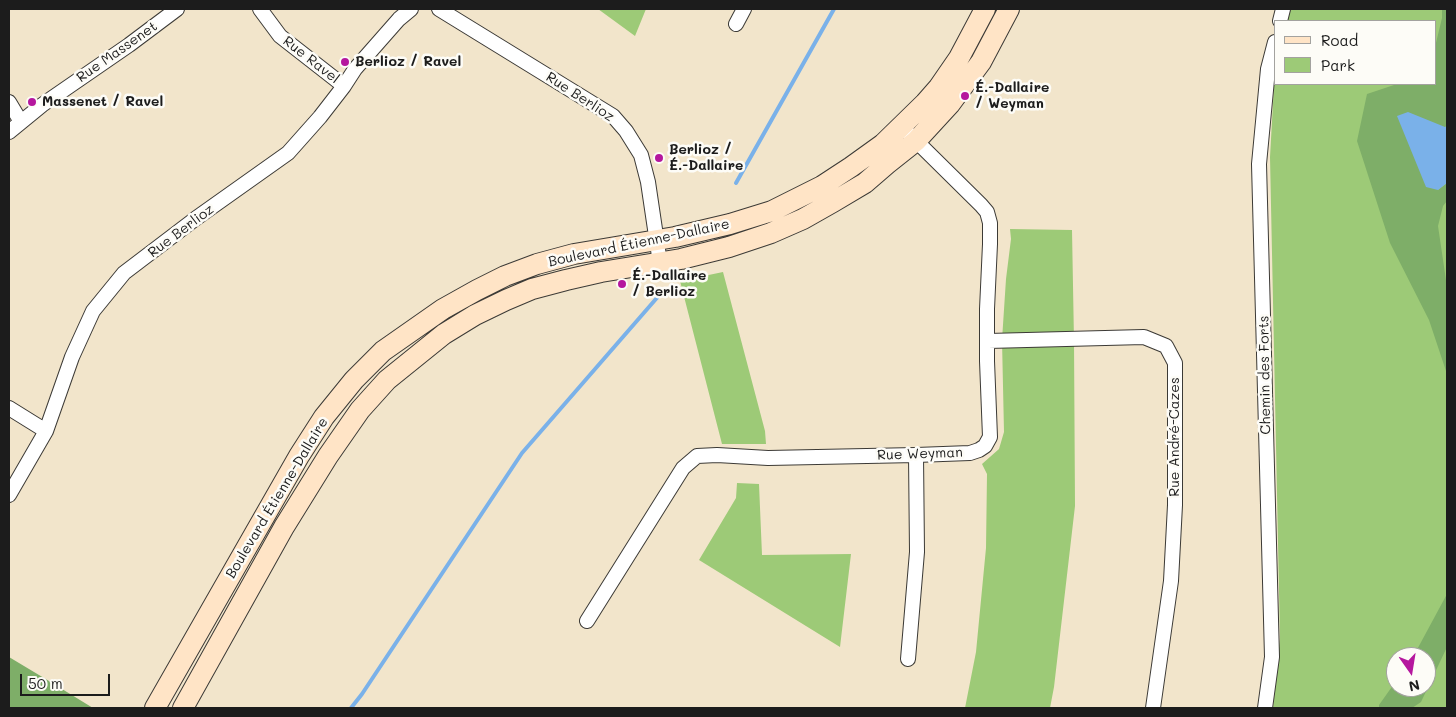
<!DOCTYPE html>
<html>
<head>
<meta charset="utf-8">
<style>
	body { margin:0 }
	#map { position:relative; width:1456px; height:717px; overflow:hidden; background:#f2e5cb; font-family:Mali,sans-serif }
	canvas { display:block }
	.frame { position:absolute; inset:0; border:10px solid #1c1c1c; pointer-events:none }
	.legend { position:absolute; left:1274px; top:20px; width:162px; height:65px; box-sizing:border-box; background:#fdfcf7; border:1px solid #a3a29f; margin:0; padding:6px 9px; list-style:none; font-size:15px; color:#1c1c1c }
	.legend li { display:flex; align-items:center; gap:10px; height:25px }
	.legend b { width:25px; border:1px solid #a3a29f }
	.north { position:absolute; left:1386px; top:647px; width:50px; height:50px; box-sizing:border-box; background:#fdfcf7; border:1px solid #a3a29f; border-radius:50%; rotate:167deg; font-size:14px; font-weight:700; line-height:20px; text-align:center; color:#1c1c1c }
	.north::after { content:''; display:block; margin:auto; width:18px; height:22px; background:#b5179e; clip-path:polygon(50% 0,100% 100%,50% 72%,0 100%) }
	.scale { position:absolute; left:20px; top:674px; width:90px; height:22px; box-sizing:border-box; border:2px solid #1c1c1c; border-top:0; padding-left:6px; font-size:15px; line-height:18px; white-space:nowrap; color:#1c1c1c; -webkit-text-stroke:4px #fdfcf7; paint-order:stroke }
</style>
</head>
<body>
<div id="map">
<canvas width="1456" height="717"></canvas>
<div class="frame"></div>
<ul class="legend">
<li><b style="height:6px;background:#ffe4c6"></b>Road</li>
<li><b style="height:14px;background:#9dca77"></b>Park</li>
</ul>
<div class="north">N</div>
<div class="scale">50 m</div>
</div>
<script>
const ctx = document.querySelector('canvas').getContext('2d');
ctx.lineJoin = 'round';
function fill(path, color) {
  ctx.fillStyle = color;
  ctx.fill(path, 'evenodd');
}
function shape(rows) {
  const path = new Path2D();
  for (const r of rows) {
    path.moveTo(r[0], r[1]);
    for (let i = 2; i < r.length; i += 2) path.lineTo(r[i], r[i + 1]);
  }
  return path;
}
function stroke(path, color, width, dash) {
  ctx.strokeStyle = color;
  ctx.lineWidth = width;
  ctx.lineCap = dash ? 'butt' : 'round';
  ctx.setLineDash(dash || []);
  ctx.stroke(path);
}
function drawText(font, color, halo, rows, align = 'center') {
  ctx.font = font + ' Mali,sans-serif';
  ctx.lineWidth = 5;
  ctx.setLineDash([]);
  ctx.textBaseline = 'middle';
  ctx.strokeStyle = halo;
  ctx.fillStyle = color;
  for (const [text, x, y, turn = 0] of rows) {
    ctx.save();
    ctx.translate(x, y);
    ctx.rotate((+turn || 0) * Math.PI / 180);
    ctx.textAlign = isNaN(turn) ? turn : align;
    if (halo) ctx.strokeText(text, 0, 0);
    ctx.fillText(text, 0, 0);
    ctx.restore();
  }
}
fill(shape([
	[598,9,646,9,635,36],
	[1286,9,1447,9,1447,708,1273,708,1280,639,1270,157,1275,67,1275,84,1435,84,1435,21,1283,21],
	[1396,657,1426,657,1426,687,1396,687],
	[1010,229,1072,230,1074,341,1075,506,1054,687,1050,708,965,708,976,652,986,548,987,474,982,464,999,449,1004,432,1002,340,1006,279,1011,239],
	[723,272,765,431,766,444,722,444,680,281],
	[737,483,759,484,762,555,851,554,840,647,699,560,736,498]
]), '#9dca77');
fill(shape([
	[1442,9,1447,9,1447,126,1445,127,1438,190,1447,183,1447,201,1443,206,1438,226,1447,287,1447,374,1429,320,1390,243,1357,141,1367,94,1397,84,1435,84,1435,47,1442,18],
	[1447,594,1447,647,1421,702,1412,708,1379,708,1379,705,1396,681,1396,687,1426,687,1426,657,1413,657],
	[9,657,49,681,93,708,9,708]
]), '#7eae68');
fill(shape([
	[1408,112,1445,127,1447,126,1447,183,1438,190,1426,187,1397,116]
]), '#7ab1e9');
stroke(shape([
	[736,183,834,9],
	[351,708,362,694,522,453,662,292]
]), '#7ab1e9', 4);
const street = shape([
	[260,9,280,36,344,86],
	[439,9,613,116,626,131,641,155,648,182,660,263],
	[1280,21,1283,9],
	[736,24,744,9],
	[9,102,21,122],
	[9,132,42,105,129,45,177,9],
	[988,341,1144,337,1166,346,1175,363,1175,505,1171,581,1153,708],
	[9,408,46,431],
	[9,495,46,431,72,357,93,311,124,273,195,219,288,153,320,117,344,86,355,69,399,19,411,9],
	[587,621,683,468,697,456,717,455,768,458,916,455,970,453,979,450,985,446,990,437,987,361,987,309,990,244,990,223,987,212,981,205,902,127],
	[908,659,917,552,916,455],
	[1265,708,1272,657,1259,164,1268,69,1275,42]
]);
const secondary = shape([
	[155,708,299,456,324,417,354,380,383,351,443,309,477,290,505,276,537,264,574,254,675,237,730,224,772,211,822,186,851,167,883,144,925,103,939,87,959,58,985,9],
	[183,708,284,527,328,456,360,410,387,380,444,334,475,315,506,300,532,289,566,280,601,272,681,259,729,247,771,233,803,219,833,202,865,183,887,164,916,141,950,104,981,62,1009,9]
]);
stroke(street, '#3c3a36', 16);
stroke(secondary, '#3c3a36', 22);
stroke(street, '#fff', 14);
stroke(secondary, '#ffe4c6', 20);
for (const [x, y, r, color] of [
	[345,62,5,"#b5179e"],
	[965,96,5,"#b5179e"],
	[32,102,5,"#b5179e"],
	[659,158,5,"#b5179e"],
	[622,284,5,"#b5179e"]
]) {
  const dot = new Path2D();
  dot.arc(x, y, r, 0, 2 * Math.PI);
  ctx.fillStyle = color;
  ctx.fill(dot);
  stroke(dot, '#fdfcf7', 2);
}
drawText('14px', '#1c1c1c', '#fdfcf7', [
	["Rue Massenet",117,52,-35],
	["Rue Ravel",311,60,38],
	["Rue Berlioz",580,97,33],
	["Rue Berlioz",181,231,-37],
	["Boulevard Étienne-Dallaire",639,243,-12],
	["Chemin des Forts",1265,375,-91],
	["Rue André-Cazes",1175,437,-90],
	["Rue Weyman",920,454,-2],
	["Boulevard Étienne-Dallaire",277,498,-59]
]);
drawText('bold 14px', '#1c1c1c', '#fdfcf7', [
	["Berlioz / Ravel",355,62],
	["É.-Dallaire",975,88],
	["/ Weyman",975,104],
	["Massenet / Ravel",42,102],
	["Berlioz /",669,150],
	["É.-Dallaire",669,166],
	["É.-Dallaire",632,276],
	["/ Berlioz",632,292]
], 'left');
</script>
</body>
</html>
